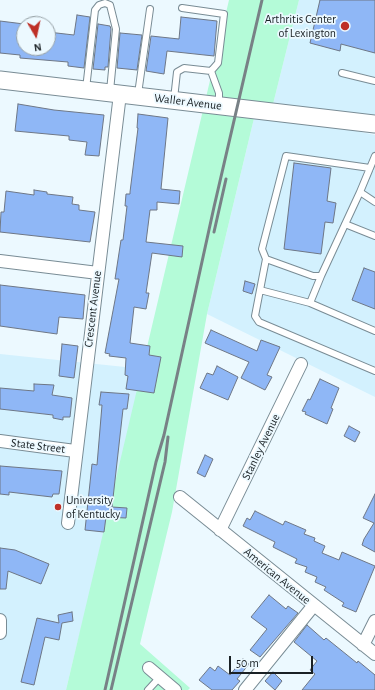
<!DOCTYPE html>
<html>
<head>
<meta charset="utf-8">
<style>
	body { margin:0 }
	#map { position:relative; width:375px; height:690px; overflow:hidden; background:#ecf9ff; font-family:"Alegreya Sans",sans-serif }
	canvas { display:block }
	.north { position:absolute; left:16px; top:16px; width:40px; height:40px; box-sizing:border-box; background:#ecf9ff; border:1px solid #98a3a8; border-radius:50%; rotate:171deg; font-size:11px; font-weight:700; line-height:16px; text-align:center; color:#1a2125 }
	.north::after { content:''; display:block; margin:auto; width:14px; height:18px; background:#be3027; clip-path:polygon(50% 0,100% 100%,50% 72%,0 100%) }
	.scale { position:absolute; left:229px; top:656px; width:84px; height:18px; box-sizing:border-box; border:2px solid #1a2125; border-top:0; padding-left:5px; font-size:12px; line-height:14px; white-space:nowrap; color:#1a2125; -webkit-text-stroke:3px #ecf9ff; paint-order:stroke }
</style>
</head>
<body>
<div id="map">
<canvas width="375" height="690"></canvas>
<div class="north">N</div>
<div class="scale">50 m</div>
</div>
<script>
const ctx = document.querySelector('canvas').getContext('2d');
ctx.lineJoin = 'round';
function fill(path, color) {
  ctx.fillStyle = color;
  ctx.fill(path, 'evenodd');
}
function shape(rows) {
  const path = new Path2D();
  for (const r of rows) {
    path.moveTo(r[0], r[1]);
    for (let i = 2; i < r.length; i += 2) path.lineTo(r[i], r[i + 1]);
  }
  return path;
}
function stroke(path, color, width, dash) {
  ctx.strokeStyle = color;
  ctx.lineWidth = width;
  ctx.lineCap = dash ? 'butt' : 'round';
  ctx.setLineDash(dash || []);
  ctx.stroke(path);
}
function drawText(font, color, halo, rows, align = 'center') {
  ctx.font = font + ' "Alegreya Sans",sans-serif';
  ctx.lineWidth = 3.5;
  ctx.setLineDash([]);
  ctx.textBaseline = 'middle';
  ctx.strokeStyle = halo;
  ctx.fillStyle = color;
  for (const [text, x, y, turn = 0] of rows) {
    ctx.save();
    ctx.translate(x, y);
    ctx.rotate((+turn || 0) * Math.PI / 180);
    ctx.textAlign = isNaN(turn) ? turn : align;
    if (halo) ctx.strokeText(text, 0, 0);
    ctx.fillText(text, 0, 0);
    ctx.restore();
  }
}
fill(shape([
	[299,0,375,0,375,125,278,114,375,135,375,397,207,314,256,110,271,112],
	[0,354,154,370,77,644,66,690,0,690]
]), '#d3f1fe');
fill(shape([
	[229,0,299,0,271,112,256,110,207,314,172,512,140,644,190,688,188,690,66,690]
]), '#b4fbd8');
const building = shape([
	[320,0,375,0,375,53,341,44,340,51,310,43,320,0],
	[77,15,90,17,84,68,68,66,68,62,20,58,20,55,0,53,0,21,24,24,24,48,48,48,48,32,74,35,77,15],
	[181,17,217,21,214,56,167,51,164,74,146,71,151,36,179,39,181,17],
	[98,24,110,26,111,29,108,67,105,67,105,70,93,69,98,24],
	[120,33,142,35,137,70,117,68,120,33],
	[18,104,54,110,104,115,99,156,85,155,87,142,69,140,69,136,15,131,18,104],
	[138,114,168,118,161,189,180,191,179,204,157,202,157,210,150,210,146,242,183,246,182,257,152,253,146,293,149,293,146,309,134,307,130,343,150,346,149,355,161,357,154,393,126,389,128,376,125,375,126,358,109,356,110,354,105,353,119,279,115,279,121,240,123,240,127,206,125,206,126,194,130,194,130,192,138,128,137,128,138,114],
	[294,163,331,168,327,201,336,203,333,223,325,222,321,254,284,249,294,163],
	[34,190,47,192,47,194,73,197,72,204,79,205,79,210,95,212,90,242,0,232,1,212,4,212,6,191,34,195,34,190],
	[364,268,375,272,375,309,352,300,364,268],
	[245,281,255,284,252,294,243,291,245,281],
	[0,285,85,295,83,319,59,317,57,334,0,326,0,285],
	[211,330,257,351,261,340,280,347,267,375,272,377,265,390,241,378,249,362,205,343,211,330],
	[62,344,78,346,74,378,59,376,62,344],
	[217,366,238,377,228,400,200,388,207,373,213,375,217,366],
	[320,379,339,388,331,408,333,409,327,424,305,414,306,412,302,411,308,399,310,400,320,379],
	[34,384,54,385,52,395,72,398,70,417,63,417,63,420,53,418,53,415,0,409,0,388,34,391,34,384],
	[101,392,129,394,127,409,123,409,112,507,127,508,126,518,106,517,104,532,85,530,92,464,97,465,102,405,99,405,101,392],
	[349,426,360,432,355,442,344,436,349,426],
	[205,455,213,459,205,477,197,473,205,455],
	[0,466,62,471,59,494,53,494,52,497,9,492,9,495,0,494,0,466],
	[375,494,375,552,362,545,364,539,374,523,363,518,375,494],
	[255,511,283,525,285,521,306,530,304,534,315,538,314,541,325,546,322,553,339,560,342,552,375,566,356,612,342,606,344,603,324,590,326,587,315,582,317,577,305,572,307,567,295,563,297,559,273,547,275,542,243,526,247,518,250,520,255,511],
	[0,548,15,550,49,564,41,584,8,571,6,589,0,589,0,548],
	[269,595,286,609,288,606,298,613,260,657,250,650,267,629,251,617,269,595],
	[72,612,73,621,62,623,59,640,45,637,34,685,21,682,37,618,59,623,58,615,72,612],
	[307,625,324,640,326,638,357,663,358,661,375,675,375,690,302,690,315,674,310,670,317,661,294,642,307,625],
	[243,659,249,664,237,679,240,681,232,690,212,690,199,680,210,667,215,671,218,666,230,675,243,659],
	[273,672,282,681,275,690,265,681,273,672]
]);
fill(building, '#8fb7f6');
stroke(building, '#6e7786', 1);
const lane = shape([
	[182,8,224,14,218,63,211,71],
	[342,73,375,81],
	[86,89,95,10,99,5,105,3,110,5,116,29,110,91],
	[138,94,150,9],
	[174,99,177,72,184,68,211,71,219,93,219,104],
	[375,156,360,192,375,202],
	[360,192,321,276,313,276,266,259,262,249,286,156,370,168],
	[345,224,375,236],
	[266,259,260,290,310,303],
	[321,276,310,303,375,331],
	[260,290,255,316,259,322,375,371],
	[148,690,160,677]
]);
const street = shape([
	[0,261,98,273],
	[0,441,75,451],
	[180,497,375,654],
	[68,523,120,94],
	[220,530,301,364],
	[0,620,0,633],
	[363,645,375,621],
	[149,668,175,690],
	[245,690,314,605]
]);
const secondary = shape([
	[0,80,375,124]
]);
stroke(lane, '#798c95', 8);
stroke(street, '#798c95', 14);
stroke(secondary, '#798c95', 19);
stroke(lane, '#fff', 6);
stroke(street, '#fff', 12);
stroke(secondary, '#fff', 17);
stroke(shape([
	[214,232,226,179],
	[105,690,156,462,164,435,214,207,262,0],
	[111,690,165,462,168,437]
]), '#788186', 3);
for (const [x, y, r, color] of [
	[345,26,5,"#be3027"],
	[58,507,4,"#be3027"]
]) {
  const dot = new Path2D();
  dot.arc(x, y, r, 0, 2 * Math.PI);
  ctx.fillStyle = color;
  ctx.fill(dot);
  stroke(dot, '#ecf9ff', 1.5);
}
drawText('12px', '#1a2125', '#ecf9ff', [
	["Arthritis Center",336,19],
	["of Lexington",336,33],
	["University",66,500,"left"],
	["of Kentucky",66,514,"left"]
], 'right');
drawText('12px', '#1a2125', '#ecf9ff', [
	["Waller Avenue",188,102,7],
	["Crescent Avenue",93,309,-83],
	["State Street",38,446,7],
	["Stanley Avenue",261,447,-64],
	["American Avenue",277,576,39]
]);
</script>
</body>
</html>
